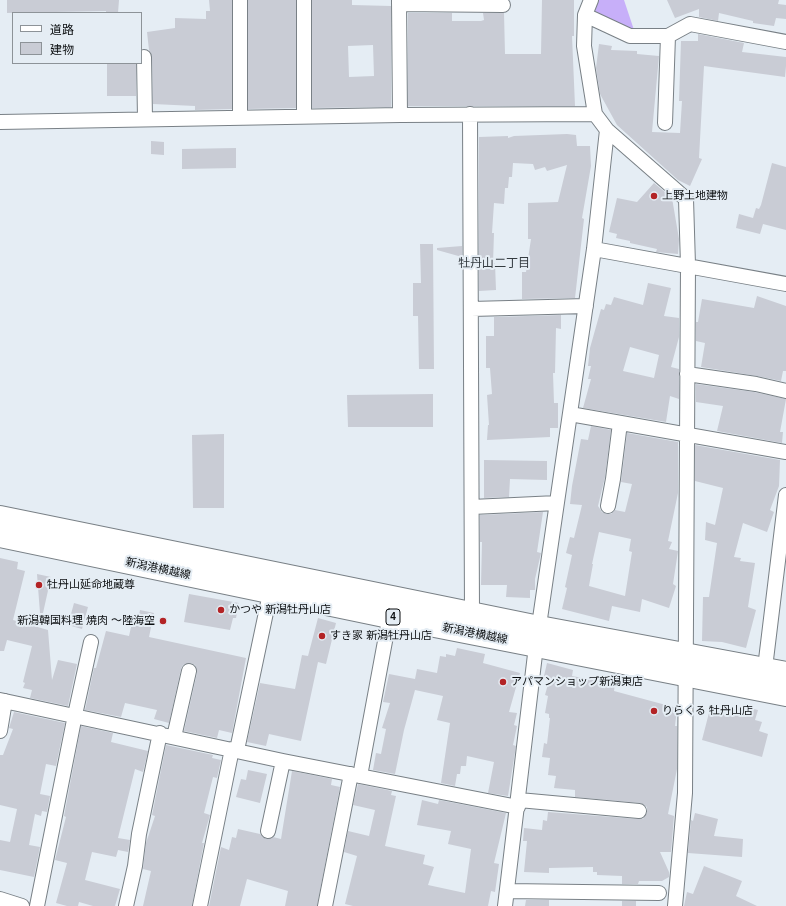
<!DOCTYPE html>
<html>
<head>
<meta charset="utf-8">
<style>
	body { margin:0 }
	#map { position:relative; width:786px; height:906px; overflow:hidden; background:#e5edf4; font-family:Helvetica,"Noto Sans JP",sans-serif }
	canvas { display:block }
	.legend { position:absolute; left:12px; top:12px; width:130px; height:52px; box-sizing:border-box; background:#e5edf4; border:1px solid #8d9398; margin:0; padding:5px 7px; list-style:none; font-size:12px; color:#0a0d0f }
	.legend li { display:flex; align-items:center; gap:8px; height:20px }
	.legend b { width:20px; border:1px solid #8d9398 }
</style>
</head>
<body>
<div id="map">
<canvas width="786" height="906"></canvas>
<ul class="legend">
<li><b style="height:5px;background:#fff"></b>道路</li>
<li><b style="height:11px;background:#c9ccd5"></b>建物</li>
</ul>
</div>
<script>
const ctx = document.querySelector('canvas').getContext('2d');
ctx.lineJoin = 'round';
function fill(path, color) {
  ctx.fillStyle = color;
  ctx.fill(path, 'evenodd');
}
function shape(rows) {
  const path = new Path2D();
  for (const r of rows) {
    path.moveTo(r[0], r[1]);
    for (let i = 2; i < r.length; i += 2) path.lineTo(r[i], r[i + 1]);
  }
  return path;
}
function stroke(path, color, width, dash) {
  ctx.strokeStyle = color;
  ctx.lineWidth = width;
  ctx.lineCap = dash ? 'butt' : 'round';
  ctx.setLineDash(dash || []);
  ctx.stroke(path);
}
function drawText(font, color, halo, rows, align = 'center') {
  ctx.font = font + ' Helvetica,"Noto Sans JP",sans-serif';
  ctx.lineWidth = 4;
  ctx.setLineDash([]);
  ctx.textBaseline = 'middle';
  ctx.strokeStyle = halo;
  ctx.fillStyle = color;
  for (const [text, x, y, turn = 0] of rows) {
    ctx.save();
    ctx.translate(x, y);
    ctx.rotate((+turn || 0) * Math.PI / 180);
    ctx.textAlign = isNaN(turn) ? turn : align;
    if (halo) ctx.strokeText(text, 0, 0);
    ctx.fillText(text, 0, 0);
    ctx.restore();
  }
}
fill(shape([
	[591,0,624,0,636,36,585,15]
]), '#c7aff9');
fill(shape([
	[7,0,119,0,118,13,106,13,106,11,7,13],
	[209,0,232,0,232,109,195,110,195,106,153,104,152,57,149,50,147,32,175,28,175,18,206,19,206,11,210,11],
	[248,0,296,0,296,108,248,109],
	[312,0,352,0,352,5,391,6,391,107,312,108],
	[373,45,374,76,349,77,348,46],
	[542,0,574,0,574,36,572,36,575,106,408,106,408,13,452,13,452,21,481,21,484,20,483,13,504,13,505,54,541,54],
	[667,0,779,0,778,4,786,5,786,19,776,18,774,26,753,23,753,21,719,13,718,21,699,17,699,9,675,18],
	[698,34,744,43,742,52,786,57,786,66,785,77,704,66,699,158,702,159,690,186,678,180,617,125,600,94,596,68,599,44,612,46,611,50,637,51,637,54,659,56,652,132,680,133,682,101,679,101,681,41,698,41],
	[107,63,136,63,136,96,107,96],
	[567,134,576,135,577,146,590,146,591,166,582,218,584,219,575,298,522,299,522,272,526,272,531,239,528,239,528,203,558,202,567,165,547,171,545,167,535,170,533,164,513,163,512,177,509,177,508,188,505,188,504,204,494,203,492,233,494,233,493,263,495,263,496,290,479,291,479,137,508,136,508,138,514,136],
	[151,141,164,142,164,155,151,154],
	[236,148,236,168,182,169,182,149],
	[772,163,786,167,786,230,763,224,760,234,736,228,739,214,753,218,756,208,759,209,761,205],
	[654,183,672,198,679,239,678,254,656,252,657,249,630,243,630,241,616,238,617,234,609,232,617,198,637,202],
	[420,244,433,244,434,369,419,369,418,316,413,316,413,283,421,283],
	[462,246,462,257,437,250,437,248],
	[648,283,671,288,664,316,679,318,679,337,671,367,679,369,679,399,670,396,666,422,583,408,591,379,588,379,591,366,588,366,590,348,601,309,604,310,606,304,611,305,614,297,643,305],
	[630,347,659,355,654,378,623,371],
	[757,296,786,306,786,371,783,371,781,381,757,376,701,367,705,343,696,341,696,322,698,322,702,299,754,308],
	[561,315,561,329,556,328,555,373,553,373,554,403,558,403,558,428,550,428,550,437,487,440,488,425,489,425,487,395,492,394,490,368,486,368,486,336,494,336,494,317],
	[696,384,754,392,786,399,780,432,783,432,782,443,717,431,723,406,696,402],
	[433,394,433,427,348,427,347,395],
	[591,426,611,430,605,477,598,506,602,512,607,514,611,514,615,510,625,512,632,484,621,482,627,433,678,442,678,493,668,541,672,542,669,549,678,551,673,584,676,586,669,608,642,599,640,612,612,606,609,621,562,609,567,588,565,587,572,555,566,553,570,537,574,538,582,505,570,504,572,486,581,439,588,440],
	[599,532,631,539,629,551,632,552,625,596,589,586,593,564,592,564],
	[224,434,224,508,193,508,192,435],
	[695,445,780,460,779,486,770,510,774,512,767,532,743,523,734,557,741,558,740,561,755,563,748,607,756,610,746,648,722,642,702,641,703,597,709,597,717,543,705,540,706,522,715,525,723,488,695,481],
	[484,460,547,461,547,480,510,479,509,497,484,498],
	[543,512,537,552,541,553,535,579,535,590,530,590,530,598,506,597,507,585,481,585,482,542,480,542,480,515],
	[0,558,18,562,17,569,25,571,13,620,48,630,52,680,58,660,77,664,68,706,30,698,32,690,23,688,25,683,23,682,32,646,7,640,4,651,0,651],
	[37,574,51,577,43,613,40,613],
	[189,594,239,603,236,618,233,618,230,630,184,622],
	[74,603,88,607,82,629,68,625],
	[140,610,154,613,149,637,246,658,232,733,219,730,217,738,184,731,197,673,195,665,190,663,183,665,181,669,169,723,154,719,157,710,125,703,121,717,85,710,94,668,96,668,106,631,129,636,134,614,139,615],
	[318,618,336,623,326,664,318,662,301,741,269,734,266,746,247,742,260,683,295,689,302,655,308,656],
	[457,648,485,654,483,663,520,673,509,712,517,713,514,725,517,726,513,745,516,746,508,796,488,793,494,762,467,756,466,766,461,766,460,774,457,774,455,786,441,783,450,723,437,720,443,696,415,690,404,730,395,774,373,770,376,753,381,754,386,729,382,728,390,703,383,702,389,674,415,679,417,669,437,673,440,656,446,657,446,654,455,656],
	[547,663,573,670,572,676,615,684,614,691,677,708,675,726,677,726,677,769,668,814,674,816,671,852,660,852,669,872,669,877,662,881,639,881,638,884,622,884,622,876,597,875,597,872,593,872,593,867,549,868,549,873,524,872,527,841,523,841,524,828,542,830,543,820,547,821,548,812,638,819,643,819,647,812,647,807,640,803,575,797,575,790,554,788,556,776,548,775,550,758,542,757,544,743,547,744,550,718,549,718,549,714,545,713,548,696,545,695,550,677,544,676],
	[711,705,744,714,746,707,758,710,755,720,762,722,759,731,768,734,762,757,702,740],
	[14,712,65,723,56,766,46,764,40,794,50,796,47,812,42,811,41,816,35,814,29,845,40,847,34,877,0,870,0,840,10,842,17,809,0,805,0,755,3,755,13,729,9,728],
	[81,726,113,733,111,742,148,751,143,772,135,769,118,838,130,840,128,852,118,850,116,857,92,852,85,880,120,889,115,906,93,906,79,902,78,906,67,906,56,903,67,863,55,860,66,817,64,816],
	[166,745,213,755,212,758,221,760,217,778,213,777,204,813,210,815,202,843,204,843,192,906,143,906,151,871,143,869,146,843,155,816,152,815],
	[248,770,267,774,260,803,236,797,241,779,246,780],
	[292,771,332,779,331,785,340,787,317,906,285,906,288,891,247,879,240,906,209,906,221,847,229,850,232,837,236,838,238,829,260,834,266,839,273,837,281,839],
	[358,784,392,791,391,795,396,796,385,846,425,855,423,864,434,867,428,885,465,893,471,849,448,844,451,831,417,825,422,800,438,804,439,800,506,813,494,863,499,864,495,892,491,891,488,906,353,906,345,904,357,856,344,852,348,831,369,836,375,810,353,805],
	[695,813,718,819,714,836,743,839,742,857,688,853,691,820,693,821],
	[704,866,742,881,736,896,757,906,684,906,687,892,693,894],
	[526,900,549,900,549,906,525,906],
	[622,901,636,901,636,906,622,906]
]), '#c9ccd5');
const street = shape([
	[240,0,240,118],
	[304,0,304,116],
	[399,0,400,115],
	[399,4,503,5],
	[585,15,630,36,668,36,690,24,786,42],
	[144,57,145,119],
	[470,114,472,612],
	[0,122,400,115,595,114],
	[665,123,668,36],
	[607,130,686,199,688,265,685,793,675,906],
	[594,249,786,284],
	[471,309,586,306],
	[687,374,756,384,786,391],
	[570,414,786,452],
	[608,506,613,479,620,423],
	[472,507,557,503],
	[765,668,786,495],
	[0,700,283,761,518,807],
	[0,731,5,701],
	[174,737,189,671],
	[237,750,272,584],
	[360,776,391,609],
	[519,800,639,811],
	[268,831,283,761],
	[507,891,659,893],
	[0,899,22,906],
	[37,906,75,715,91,642],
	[126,906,135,866,139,834,160,733],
	[200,906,232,749],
	[325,906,351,774],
	[505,906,536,646,594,249,607,130,595,114,584,46,585,15,591,0]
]);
const primary = shape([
	[0,517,539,627,786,673],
	[0,536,389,617,786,695]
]);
stroke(street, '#798086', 16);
stroke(primary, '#798086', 24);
stroke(street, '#fff', 14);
stroke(primary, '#fff', 22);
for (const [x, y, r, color] of [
	[654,196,4,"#b32325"],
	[39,585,4,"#b32325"],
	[221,610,4,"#b32325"],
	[163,621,4,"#b32325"],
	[322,636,4,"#b32325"],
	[503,682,4,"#b32325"],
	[654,711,4,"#b32325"]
]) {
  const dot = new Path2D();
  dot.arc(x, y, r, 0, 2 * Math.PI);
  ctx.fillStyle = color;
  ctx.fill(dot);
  stroke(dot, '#e5edf4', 1.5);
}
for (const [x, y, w] of [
	[393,617,14]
]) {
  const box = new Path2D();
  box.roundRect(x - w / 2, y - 8, w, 16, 3);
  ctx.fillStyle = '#e5edf4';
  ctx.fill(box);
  stroke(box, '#0a0d0f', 1);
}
drawText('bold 10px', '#0a0d0f', null, [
	["4",393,617]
]);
drawText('11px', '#0a0d0f', '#e5edf4', [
	["上野土地建物",662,196],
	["牡丹山延命地蔵尊",47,585],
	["かつや 新潟牡丹山店",229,610],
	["新潟韓国料理 焼肉 ～陸海空",155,621,"right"],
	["すき家 新潟牡丹山店",330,636],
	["アパマンショップ新潟東店",511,682],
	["りらくる 牡丹山店",662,711]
], 'left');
drawText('11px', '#0a0d0f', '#e5edf4', [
	["新潟港横越線",158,569,12],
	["新潟港横越線",475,634,11]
]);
drawText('12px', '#343b40', '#e5edf4', [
	["牡丹山二丁目",494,264]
]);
</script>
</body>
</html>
